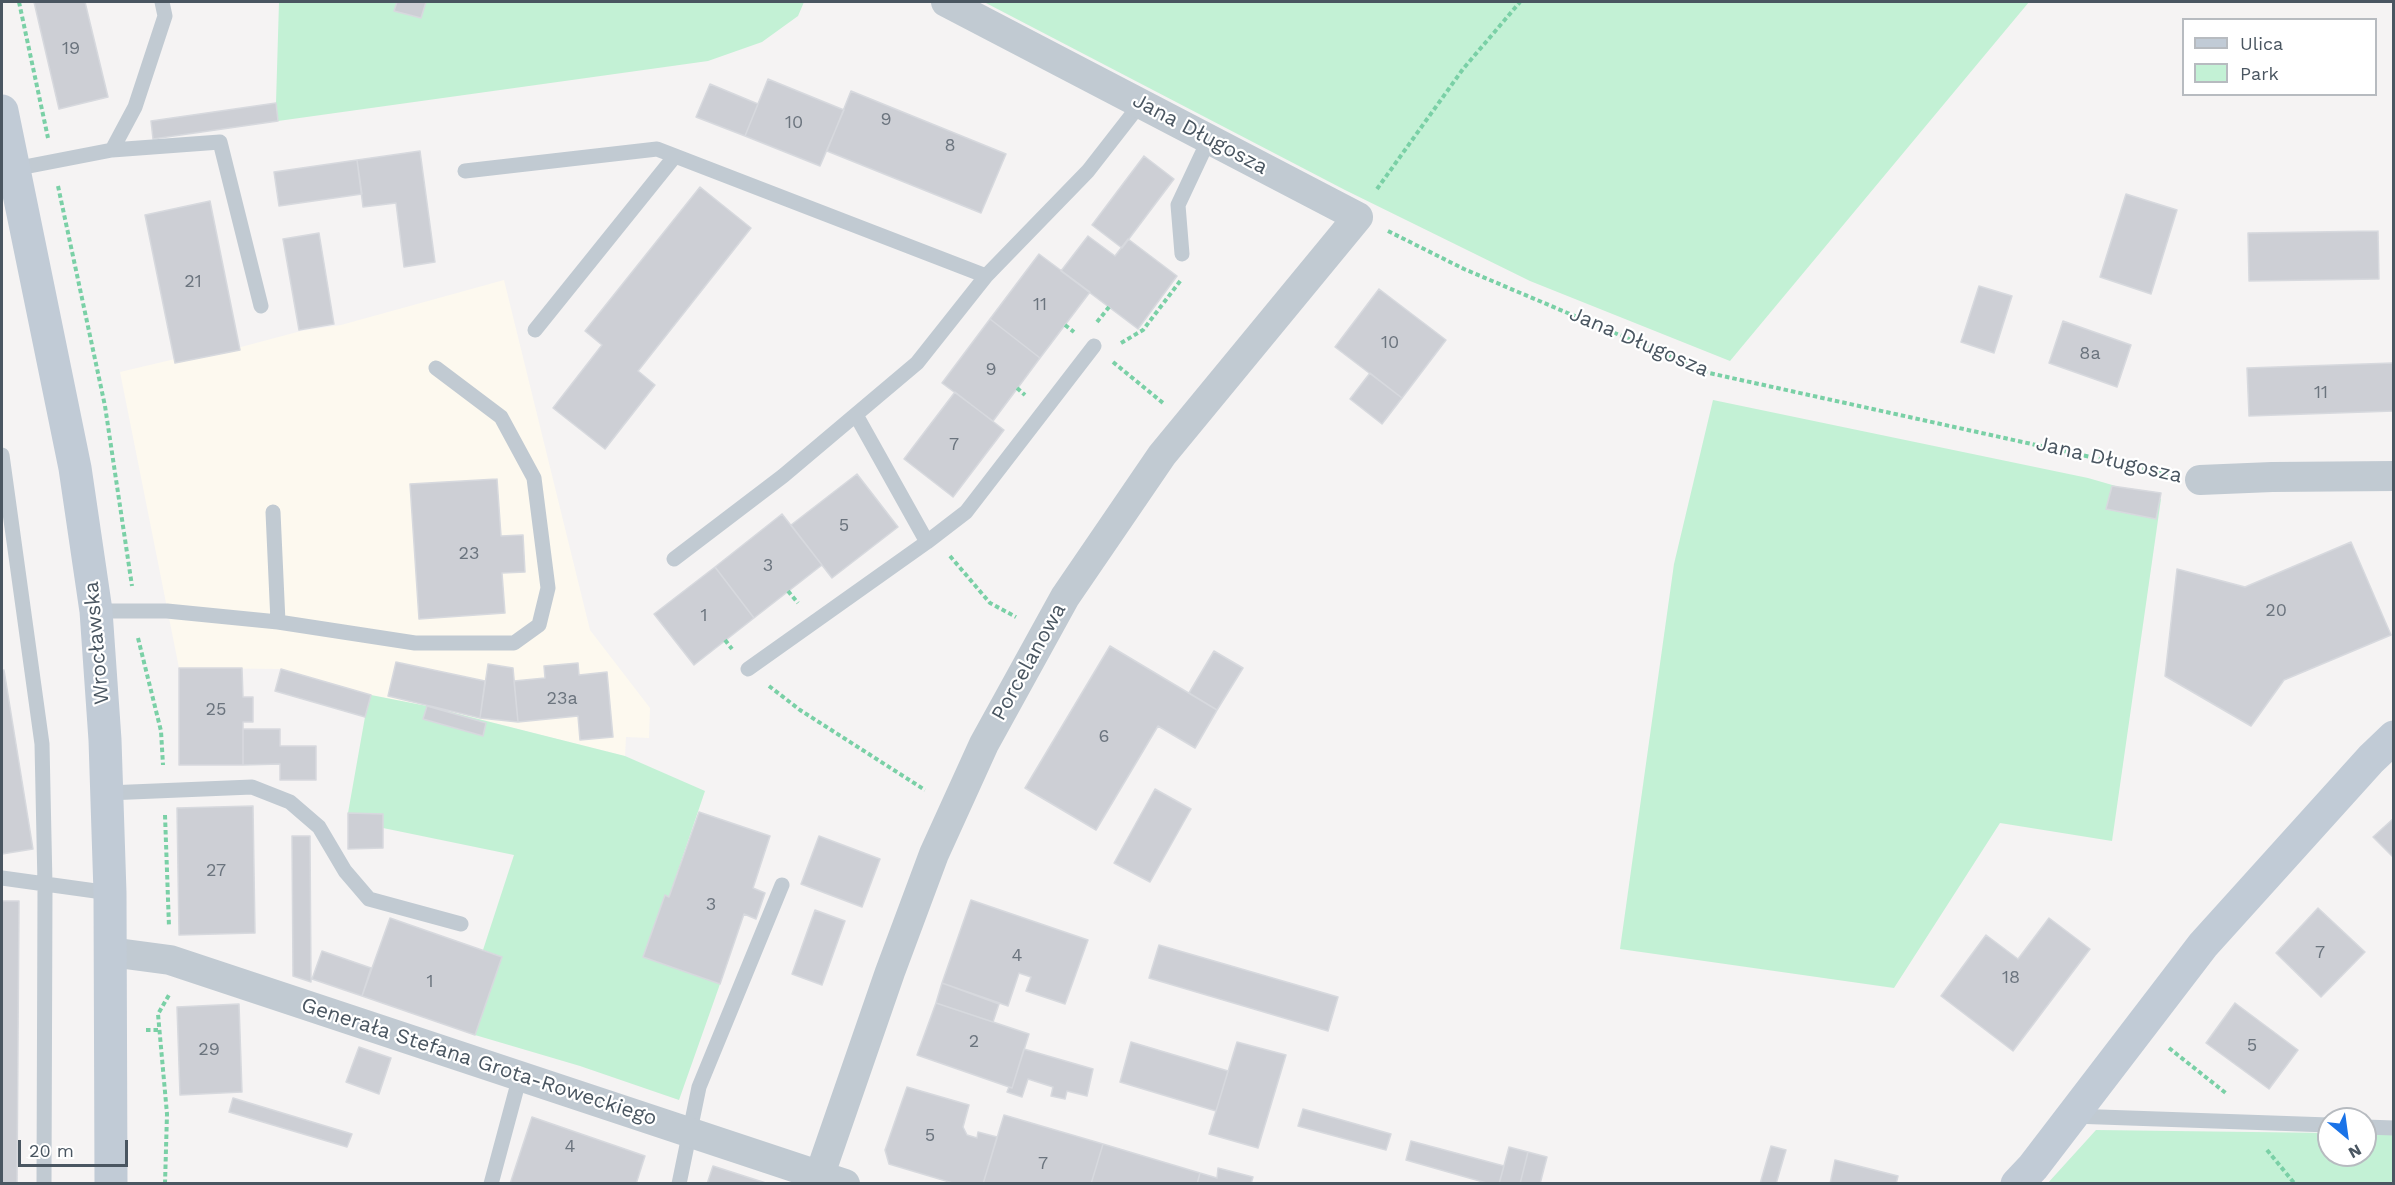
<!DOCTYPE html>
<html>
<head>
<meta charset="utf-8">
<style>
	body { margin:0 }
	#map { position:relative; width:2395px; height:1185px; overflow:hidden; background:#f5f3f3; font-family:"Work Sans",sans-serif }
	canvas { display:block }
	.frame { position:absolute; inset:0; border:3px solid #4a5661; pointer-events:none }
	.legend { position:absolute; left:2182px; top:18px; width:195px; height:78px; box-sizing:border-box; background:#fff; border:2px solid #b7bbc0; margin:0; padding:8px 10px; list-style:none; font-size:18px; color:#4a5661 }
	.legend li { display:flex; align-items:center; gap:12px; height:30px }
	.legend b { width:30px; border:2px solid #b7bbc0 }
	.north { position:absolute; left:2317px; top:1107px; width:60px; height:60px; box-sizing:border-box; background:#fff; border:2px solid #b7bbc0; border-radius:50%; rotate:151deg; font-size:16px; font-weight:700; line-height:24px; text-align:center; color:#4a5661 }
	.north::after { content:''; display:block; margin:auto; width:21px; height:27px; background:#1a73e8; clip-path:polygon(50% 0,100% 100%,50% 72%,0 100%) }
	.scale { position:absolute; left:18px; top:1140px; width:110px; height:27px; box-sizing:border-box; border:3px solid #4a5661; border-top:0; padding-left:8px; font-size:18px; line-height:21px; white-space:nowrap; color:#4a5661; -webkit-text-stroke:4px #fff; paint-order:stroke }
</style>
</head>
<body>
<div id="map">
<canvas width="2395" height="1185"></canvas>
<div class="frame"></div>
<ul class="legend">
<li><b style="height:8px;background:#c1cbd6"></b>Ulica</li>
<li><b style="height:16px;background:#c3f1d5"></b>Park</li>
</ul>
<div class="north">N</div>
<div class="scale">20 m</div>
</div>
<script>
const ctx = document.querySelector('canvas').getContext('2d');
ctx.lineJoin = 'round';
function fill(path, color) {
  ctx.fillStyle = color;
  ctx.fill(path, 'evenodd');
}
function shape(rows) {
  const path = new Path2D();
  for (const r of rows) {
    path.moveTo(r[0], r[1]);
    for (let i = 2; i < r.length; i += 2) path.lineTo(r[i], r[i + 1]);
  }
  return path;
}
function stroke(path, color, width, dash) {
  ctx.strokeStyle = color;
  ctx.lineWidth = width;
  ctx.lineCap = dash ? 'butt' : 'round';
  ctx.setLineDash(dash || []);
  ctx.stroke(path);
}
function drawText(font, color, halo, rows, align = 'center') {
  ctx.font = font + ' "Work Sans",sans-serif';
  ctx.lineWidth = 4.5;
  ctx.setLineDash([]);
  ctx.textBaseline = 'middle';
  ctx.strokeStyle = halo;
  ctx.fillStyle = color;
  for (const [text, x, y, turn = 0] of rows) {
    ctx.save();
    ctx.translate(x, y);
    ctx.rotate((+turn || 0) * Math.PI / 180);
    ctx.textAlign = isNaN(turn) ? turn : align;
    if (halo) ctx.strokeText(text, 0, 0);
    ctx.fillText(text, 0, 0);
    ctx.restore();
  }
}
fill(shape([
	[504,280,590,630,650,708,649,738,626,737,625,756,427,706,371,695,281,669,179,668,120,372,175,359,241,347,301,331,341,325]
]), '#fdf9ef');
fill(shape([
	[279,2,804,2,798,16,762,42,708,61,278,121,276,103],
	[984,2,2029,2,1730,361,1530,281,1345,190],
	[1713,400,2088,478,2161,499,2112,841,2000,823,1894,988,1620,949,1674,564],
	[371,695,427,706,625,756,705,791,669,897,665,895,643,957,720,984,679,1100,580,1066,475,1035,502,957,483,950,514,855,383,828,383,814,348,813,365,717],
	[2096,1130,2329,1133,2329,1155,2365,1155,2365,1134,2393,1134,2393,1183,2047,1184]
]), '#c3f1d5');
const building = shape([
	[34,2,85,2,108,97,59,109,34,2],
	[397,2,426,2,421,18,394,11,397,2],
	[768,79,844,110,820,166,745,136,768,79],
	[710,84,758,104,745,136,696,117,710,84],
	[851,91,1006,154,981,213,827,151,851,91],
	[276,103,278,121,153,139,151,121,276,103],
	[420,151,435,262,404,267,396,203,363,207,357,160,420,151],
	[1144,156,1174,179,1122,248,1092,225,1144,156],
	[357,160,362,194,279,206,274,172,357,160],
	[700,187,751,228,638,371,655,385,605,449,553,408,602,345,585,331,700,187],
	[2126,194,2177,210,2151,294,2100,277,2126,194],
	[210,201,240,350,175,363,145,215,210,201],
	[2378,231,2379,279,2249,281,2248,233,2378,231],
	[319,233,334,324,299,330,283,239,319,233],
	[1088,236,1115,256,1128,239,1177,276,1138,329,1061,271,1088,236],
	[1039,254,1090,292,1040,358,990,319,1039,254],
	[1979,286,2012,296,1994,353,1961,342,1979,286],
	[1379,289,1446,340,1402,398,1335,347,1379,289],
	[990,319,1040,358,993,421,942,383,990,319],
	[2063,321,2131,345,2117,387,2049,363,2063,321],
	[2393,363,2394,411,2249,416,2247,368,2393,363],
	[1370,373,1402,398,1382,424,1350,399,1370,373],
	[955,392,1004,430,953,497,904,459,955,392],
	[857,474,898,527,832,578,791,525,857,474],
	[497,479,501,536,523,535,525,572,502,573,505,613,419,619,410,484,497,479],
	[2112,486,2161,493,2156,519,2106,509,2112,486],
	[782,514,822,565,754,618,715,567,782,514],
	[2351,542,2391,635,2284,680,2251,726,2165,676,2177,569,2245,587,2351,542],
	[715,567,754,618,694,665,654,614,715,567],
	[1110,646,1217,710,1195,748,1158,726,1096,830,1025,788,1110,646],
	[1214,651,1243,668,1217,710,1189,693,1214,651],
	[396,662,485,681,480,718,388,696,396,662],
	[578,663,579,675,607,672,613,737,580,740,578,716,518,722,514,681,545,678,544,666,578,663],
	[488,664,513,668,518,722,480,718,488,664],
	[179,668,242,668,243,697,253,697,253,722,243,722,243,765,179,765,179,668],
	[281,669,371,695,365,717,275,691,281,669],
	[2,670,4,670,33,849,2,854,2,670],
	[427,706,486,723,483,736,423,719,427,706],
	[243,729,280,729,280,746,316,746,316,780,280,780,280,764,243,765,243,729],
	[1155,789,1191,809,1150,882,1114,863,1155,789],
	[253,806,255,933,179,935,177,808,253,806],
	[699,812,770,836,753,888,765,893,756,919,744,914,720,984,643,957,665,895,669,897,699,812],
	[348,813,383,814,383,848,348,849,348,813],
	[2394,818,2394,858,2373,837,2394,818],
	[292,836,310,836,311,982,293,976,292,836],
	[819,836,880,859,862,907,801,884,819,836],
	[971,900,1088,940,1065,1004,1026,991,1031,977,1019,973,1008,1006,942,983,971,900],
	[2,901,19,901,17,1184,2,1184,2,901],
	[2318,908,2365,952,2321,997,2276,953,2318,908],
	[815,910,845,921,822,985,792,974,815,910],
	[390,918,502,957,475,1035,362,996,390,918],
	[2049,918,2090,949,2013,1051,1941,996,1986,935,2018,959,2049,918],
	[1159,945,1338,997,1328,1031,1149,978,1159,945],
	[322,951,371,968,362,996,312,979,322,951],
	[942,983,999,1004,993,1022,936,1003,942,983],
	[936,1003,1029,1034,1012,1088,917,1055,936,1003],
	[2235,1003,2298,1050,2269,1089,2206,1043,2235,1003],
	[239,1004,242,1092,180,1095,177,1007,239,1004],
	[1131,1042,1228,1071,1216,1111,1120,1082,1131,1042],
	[1237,1042,1286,1055,1258,1148,1209,1134,1237,1042],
	[359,1047,391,1058,379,1094,346,1082,359,1047],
	[1024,1049,1093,1069,1087,1096,1067,1091,1065,1099,1051,1096,1053,1087,1028,1079,1022,1097,1007,1092,1009,1087,1012,1088,1024,1049],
	[907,1087,969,1105,963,1127,967,1135,977,1138,978,1132,997,1137,983,1184,956,1184,889,1164,885,1150,907,1087],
	[233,1098,352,1134,347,1147,229,1112,233,1098],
	[1303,1109,1391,1134,1386,1150,1298,1126,1303,1109],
	[1004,1115,1103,1144,1091,1184,983,1184,1004,1115],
	[532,1117,645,1156,636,1184,510,1184,532,1117],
	[1411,1141,1504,1166,1499,1184,1490,1184,1406,1160,1411,1141],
	[1103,1144,1200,1173,1197,1184,1091,1184,1103,1144],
	[1771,1146,1786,1150,1776,1184,1760,1184,1771,1146],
	[1509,1147,1528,1152,1520,1184,1499,1184,1509,1147],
	[1528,1152,1547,1157,1540,1184,1520,1184,1528,1152],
	[1835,1160,1898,1176,1896,1184,1830,1184,1835,1160],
	[713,1166,769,1184,707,1184,713,1166],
	[1218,1168,1253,1177,1251,1184,1197,1184,1200,1173,1217,1178,1218,1168]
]);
fill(building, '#cdcfd5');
stroke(building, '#d7d9de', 1.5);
stroke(shape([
	[19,2,48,138],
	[58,186,105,406,132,586],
	[1377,189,1463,69,1520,2],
	[1388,231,1464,269,1709,373,2168,474],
	[1097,322,1109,307],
	[1065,325,1074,332],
	[1121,343,1143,330,1181,280],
	[1113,362,1163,403],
	[1017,388,1025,395],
	[950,556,990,603,1016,617],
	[788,591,798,603],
	[138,638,161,731,163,765],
	[725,640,732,649],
	[769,686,800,710,925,790],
	[165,815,169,927],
	[146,1030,160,1030],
	[2169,1048,2227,1094],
	[2267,1150,2295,1184],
	[165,1184,167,1114,158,1014,169,995]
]), '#7ad0a6', 4, [4.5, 3]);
stroke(shape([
	[112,150,135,107,165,16,162,2],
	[14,169,112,150,220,142,261,306],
	[465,171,657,149,986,276],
	[1182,254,1178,205,1209,139],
	[535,330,675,156],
	[2,455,42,744,45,885,44,1184],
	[273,512,278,622],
	[927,542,966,512,1094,346],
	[674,559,783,476,917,363,986,276,1088,171,1141,103],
	[96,611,167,611,278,622,415,643,514,643,539,625,548,588,534,478,501,417,436,368],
	[748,669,927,542,856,415],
	[107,793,252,787,290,802,319,827,345,871,369,899,461,924],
	[2,878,110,893],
	[2072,1116,2329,1125],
	[2365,1127,2394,1128],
	[491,1184,520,1076],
	[679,1184,699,1087,782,885]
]), '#c1cad2', 15);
stroke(shape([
	[2200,480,2272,477,2394,476],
	[110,952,170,960,845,1184],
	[820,1174,890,972,934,854,984,744,1065,597,1162,455,1358,217,946,2]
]), '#c1cad2', 30);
stroke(shape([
	[2,111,75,468,96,611,105,740,110,893,111,1184],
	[2017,1184,2033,1167,2203,945,2371,759,2394,737]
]), '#c1cbd6', 33);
drawText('18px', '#6b747e', null, [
	["19",71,49],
	["9",886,120],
	["10",794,123],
	["8",950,146],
	["21",193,282],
	["11",1040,305],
	["10",1390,343],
	["8a",2090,354],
	["9",991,370],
	["11",2321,393],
	["7",954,445],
	["5",844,526],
	["23",469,554],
	["3",768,566],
	["20",2276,611],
	["1",704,616],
	["23a",562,699],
	["25",216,710],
	["6",1104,737],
	["27",216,871],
	["3",711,905],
	["7",2320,953],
	["4",1017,956],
	["18",2011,978],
	["1",430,982],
	["2",974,1042],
	["5",2252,1046],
	["29",209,1050],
	["5",930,1136],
	["4",570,1147],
	["7",1043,1164]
]);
drawText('21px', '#4a5661', '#fff', [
	["Jana Długosza",1200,134,28],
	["Jana Długosza",1639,342,23],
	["Jana Długosza",2109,460,13],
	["Wrocławska",97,643,-95],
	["Porcelanowa",1029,662,-61],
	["Generała Stefana Grota-Roweckiego",479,1062,18]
]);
</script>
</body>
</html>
